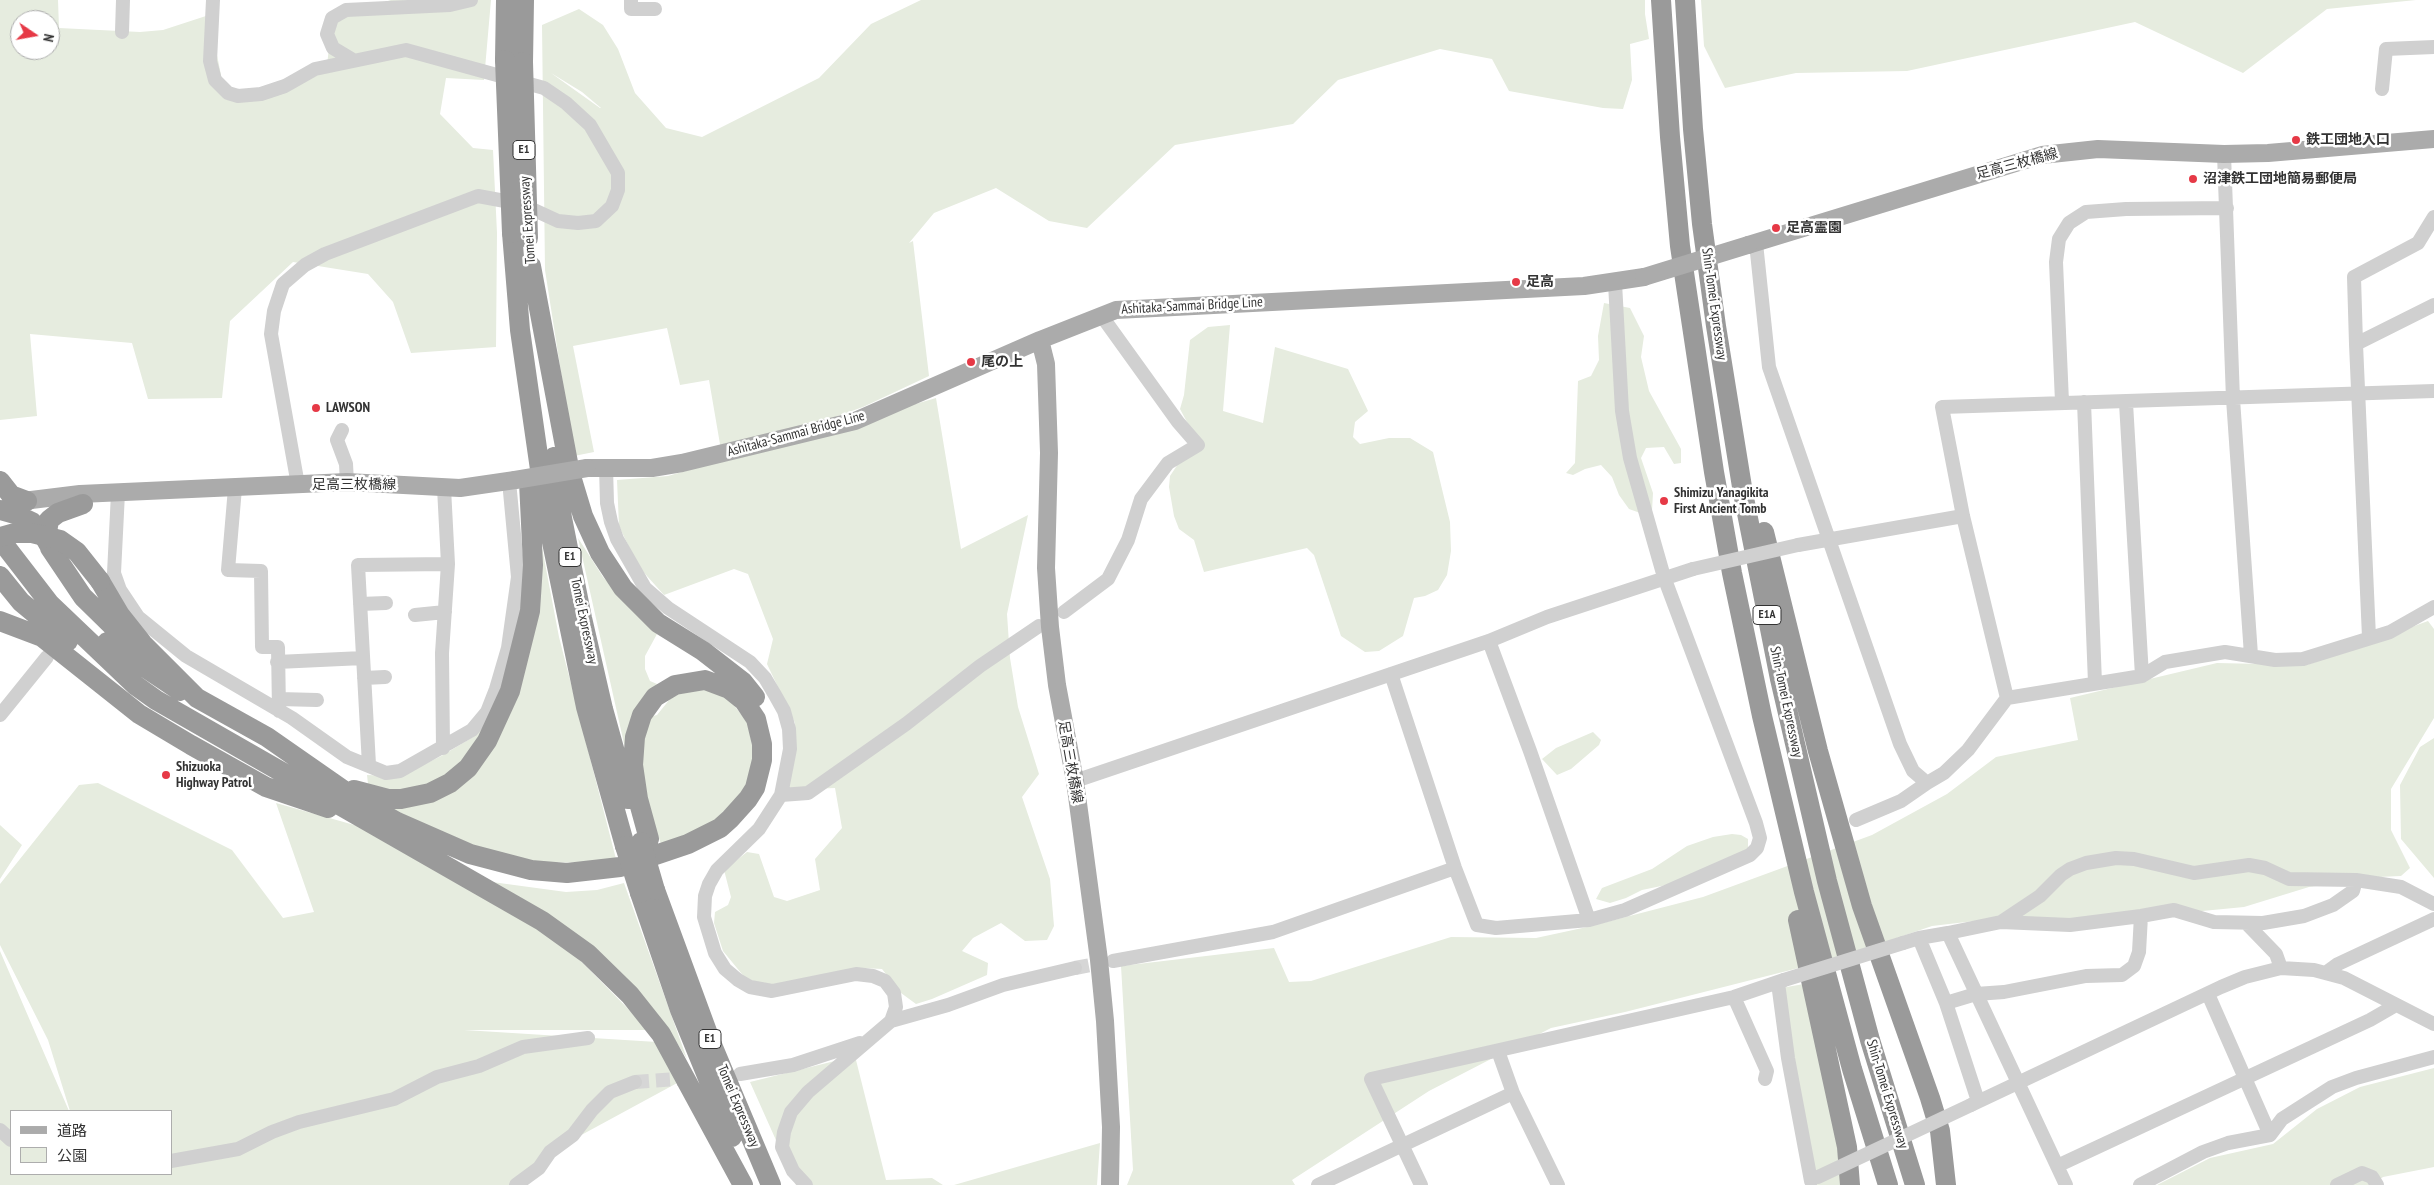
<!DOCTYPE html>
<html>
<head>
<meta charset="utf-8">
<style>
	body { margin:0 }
	#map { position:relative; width:2434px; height:1185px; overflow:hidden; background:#fff; font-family:"PT Sans Narrow","Noto Sans JP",sans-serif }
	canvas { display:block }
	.legend { position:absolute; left:10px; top:1110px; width:162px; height:65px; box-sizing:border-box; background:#fff; border:1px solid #adadad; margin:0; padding:6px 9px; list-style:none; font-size:15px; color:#333 }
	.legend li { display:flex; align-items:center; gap:10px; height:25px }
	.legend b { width:25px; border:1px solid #adadad }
	.north { position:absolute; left:10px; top:10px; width:50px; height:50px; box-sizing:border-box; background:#fff; border:1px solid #adadad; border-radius:50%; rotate:102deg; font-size:14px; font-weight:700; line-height:20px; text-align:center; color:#333 }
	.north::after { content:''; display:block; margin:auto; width:18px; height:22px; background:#e63946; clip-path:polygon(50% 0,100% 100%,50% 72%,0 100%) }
</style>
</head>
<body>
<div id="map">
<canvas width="2434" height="1185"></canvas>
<ul class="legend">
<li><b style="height:6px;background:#ababab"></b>道路</li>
<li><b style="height:14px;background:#e6ecdf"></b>公園</li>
</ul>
<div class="north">N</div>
</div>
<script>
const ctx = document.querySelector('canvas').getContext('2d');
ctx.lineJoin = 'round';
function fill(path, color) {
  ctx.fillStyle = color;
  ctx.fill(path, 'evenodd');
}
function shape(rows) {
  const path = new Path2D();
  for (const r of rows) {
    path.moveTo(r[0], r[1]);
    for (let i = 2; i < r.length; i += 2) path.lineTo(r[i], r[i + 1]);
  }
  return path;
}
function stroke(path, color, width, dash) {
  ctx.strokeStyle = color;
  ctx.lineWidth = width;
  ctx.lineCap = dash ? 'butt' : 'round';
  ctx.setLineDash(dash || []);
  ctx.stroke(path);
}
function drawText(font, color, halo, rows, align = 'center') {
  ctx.font = font + ' "PT Sans Narrow","Noto Sans JP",sans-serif';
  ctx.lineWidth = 5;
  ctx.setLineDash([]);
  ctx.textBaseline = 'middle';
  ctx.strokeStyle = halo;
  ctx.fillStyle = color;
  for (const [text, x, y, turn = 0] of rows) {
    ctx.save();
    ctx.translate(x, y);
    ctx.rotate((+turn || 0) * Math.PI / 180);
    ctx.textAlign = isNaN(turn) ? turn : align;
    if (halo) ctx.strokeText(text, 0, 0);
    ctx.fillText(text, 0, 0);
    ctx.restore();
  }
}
fill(shape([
	[0,0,58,0,59,28,140,32,163,30,209,15,226,100,285,86,327,66,332,18,391,0,491,0,484,80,446,78,440,114,473,148,493,150,497,233,496,347,411,353,393,302,368,274,293,262,230,321,222,398,148,399,132,343,30,334,37,416,0,420],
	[20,20,50,20,50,50,20,50],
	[921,0,1645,0,1645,14,1649,39,1630,44,1632,80,1623,109,1603,108,1509,91,1492,59,1440,49,1338,80,1293,124,1175,145,1087,228,1049,221,996,188,934,213,909,243,913,241,929,376,863,407,812,425,721,450,709,380,680,385,667,328,573,346,594,452,574,456,545,270,542,25,579,9,603,25,618,49,635,93,666,128,702,137,819,78,871,24],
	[551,73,582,92,601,108,600,108],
	[1701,0,2416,0,2327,9,2243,73,2135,22,1907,71,1796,73,1725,88,1704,46],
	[1604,303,1630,308,1644,336,1641,357,1649,391,1681,449,1681,463,1674,464,1664,447,1646,448,1641,458,1653,493,1652,511,1643,514,1629,509,1619,495,1612,477,1601,465,1585,469,1573,475,1566,473,1575,463,1578,381,1591,376,1599,360,1598,336],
	[1230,325,1223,411,1263,423,1275,347,1348,369,1368,411,1355,422,1353,437,1360,444,1389,438,1410,438,1433,452,1450,522,1451,551,1447,575,1438,590,1425,596,1414,598,1403,636,1379,651,1365,652,1341,636,1314,555,1307,548,1204,572,1194,540,1179,529,1174,516,1169,487,1170,476,1178,464,1201,448,1180,409,1184,395,1190,340,1208,327],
	[936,398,961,549,1028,515,1007,614,1010,658,1018,707,1039,774,1022,797,1050,879,1054,926,1047,940,1025,941,1001,923,973,938,962,951,988,963,987,975,932,999,916,1004,901,993,882,969,863,968,775,987,746,979,723,951,714,923,715,912,728,905,731,897,724,870,747,852,759,854,774,897,787,901,820,890,815,859,842,828,835,788,787,790,795,723,767,664,773,639,748,574,734,569,664,595,638,566,619,526,617,480,668,476],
	[540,537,559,637,616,859,595,863,532,862,471,846,421,825,387,806,480,763],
	[578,538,603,577,657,634,645,656,645,669,650,681,657,684,651,693,627,757],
	[2428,621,2434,629,2434,718,2391,789,2391,830,2410,868,2401,876,2378,877,2309,887,2244,907,2119,919,1983,920,1932,926,1838,958,1625,1012,1551,1028,1429,1091,1292,1180,1295,1185,1127,1185,1133,1170,1121,966,1274,948,1289,982,1311,981,1451,937,1536,938,1587,927,1703,897,1872,835,1947,794,1996,757,2078,740,2070,698,2217,663,2307,665],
	[702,688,729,699,748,723,754,756,747,788,709,826,661,844,647,802,642,776,642,738,649,717,657,715,674,694],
	[491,719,451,776,401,794,368,784,367,775,391,776,409,772,443,755,473,737],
	[1593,732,1601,740,1599,745,1571,769,1557,775,1542,759,1556,748],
	[2434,738,2434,878,2401,839,2400,785,2420,747],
	[98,783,232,850,283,918,314,912,276,803,397,837,558,938,649,1030,464,1030,657,1042,679,1082,550,1152,515,1185,0,1185,0,951,69,1111,11,1111,11,1174,171,1174,171,1111,70,1111,48,1040,0,945,0,884,79,785],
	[0,825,22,845,0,879],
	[1732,834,1741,835,1748,839,1748,848,1736,858,1671,884,1642,890,1626,898,1610,903,1596,899,1602,888,1652,869,1687,846,1713,837],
	[492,882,566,892,597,890,624,883,687,1059,667,1027],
	[1804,984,1846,1185,1811,1185,1781,988],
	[855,1056,886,1180,932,1178,943,1185,796,1185,750,1082],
	[2434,1068,2434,1167,2383,1177,2372,1185,2157,1185,2210,1158,2273,1144,2317,1109,2360,1087],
	[1100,1143,1097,1185,954,1185]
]), '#e6ecdf');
stroke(shape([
	[1075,968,1107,962],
	[635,1082,692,1078]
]), '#d6d6d6', 14, [14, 7]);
stroke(shape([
	[213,0,210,61,215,80,228,93,238,96,261,94,285,86,315,69,406,50,544,88,566,103,590,125,618,173,618,190,612,206,596,221,578,223,558,221,521,204,478,196,325,254,305,265,283,284,274,311,271,334,298,485],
	[631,0,631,9,655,9],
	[122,32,123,0],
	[353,60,333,48,327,34,332,18,346,10,450,5,471,0],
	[2382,89,2386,49,2434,47],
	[2224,154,2233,399,2251,655],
	[1756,243,1769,367,1900,744,1913,771,1927,783,1944,773,1968,750,2007,698,2142,676,2165,662,2225,652,2275,660,2303,659,2390,632,2434,607],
	[2356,344,2354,277,2418,243,2434,217],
	[2062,402,2056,262,2059,239,2069,223,2086,212,2126,209,2227,208],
	[2084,402,2095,683],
	[2126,403,2142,676],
	[342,430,337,440,346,464,347,482],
	[606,467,607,503,611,522,617,539,645,588,668,608,750,662,765,678,775,695,784,711,789,729,790,749,781,795,759,829,717,870,709,884,705,896,704,917,715,953,725,969,738,980,750,987,772,991,856,974,873,976,885,981,894,993,896,1007,891,1021,808,1092,791,1112,784,1132,782,1147,793,1171,806,1185],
	[235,488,228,570,261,571,262,647,278,647,279,711],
	[118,493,114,573,120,590,138,617,186,656,292,718,347,757,386,773,400,771,472,730,487,712,496,689,508,648,518,577,509,481],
	[1798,545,1963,516],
	[360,604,386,603],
	[1064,612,1108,579,1128,540,1141,499,1168,463,1198,445,1178,422,1101,315],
	[415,615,445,612],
	[2369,637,2356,344,2434,305],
	[1489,641,1530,751,1589,920],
	[277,662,363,658],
	[1391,674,1455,868,1477,925,1496,928,1589,920,1625,910,1750,855,1757,848,1760,838,1756,823,1664,577,1630,458,1622,411,1615,283],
	[364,678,385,677],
	[2007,698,1963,516,1942,407,2434,391],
	[279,699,317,700],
	[0,715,47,657],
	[443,748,442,653,448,564,444,488],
	[369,765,358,565,448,564],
	[1075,781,1489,641,1547,617,1693,569],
	[781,795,808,793,906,724,980,666,1039,626],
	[1856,820,1901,801,1927,783],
	[2001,922,2040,896,2061,875,2070,869,2086,863,2116,858,2134,859,2194,873,2249,865,2265,868,2289,879,2356,880,2401,887,2434,904],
	[2247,924,2276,954,2281,968],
	[1919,938,1948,933],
	[1903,943,1919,938,1946,1003,1978,1101],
	[1113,961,1273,932,1455,868],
	[2327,972,2338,964,2434,919],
	[1778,983,1788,1058,1811,1181],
	[2208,994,2270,1135],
	[1734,997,1767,1071,1765,1079],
	[1946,1003,1976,994,2004,992,2086,976,2122,975,2134,966,2139,952,2141,916],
	[891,1021,948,1005,1003,985,1075,968],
	[1498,1051,1513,1093,1558,1185],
	[740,1074,793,1065,860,1043],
	[1971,1105,2221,987,2245,977,2281,968,2314,970,2344,978,2434,1024],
	[0,1130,11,1140],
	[171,1161,238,1149,272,1132,299,1122,394,1099,437,1077,479,1066,523,1047,588,1038],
	[2057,1166,2370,1020,2396,1005],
	[516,1185,539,1168,550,1152,573,1135,592,1110,610,1092,635,1082],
	[1318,1185,1513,1093],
	[1421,1185,1371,1079,1734,997,1784,980],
	[2066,1185,1948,933,2001,922,2070,925,2141,916,2174,910,2214,922,2263,923,2304,916,2333,905,2353,891,2356,880],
	[2140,1185,2203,1152,2228,1143,2270,1135,2282,1119,2332,1087,2356,1078,2434,1057],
	[2337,1185,2362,1173,2372,1177,2377,1185]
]), '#d0d0d0', 14);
stroke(shape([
	[1748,245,2042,155,2098,149,2224,154,2268,153,2434,139],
	[1040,340,1046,364,1049,453,1046,568,1050,627,1057,685,1075,781,1099,960,1105,1021,1111,1127,1110,1185],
	[587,468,652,468,682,463,855,421,1040,340,1116,310,1584,286,1644,277],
	[15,502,80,494,347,482,460,488,515,480]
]), '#ababab', 18);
stroke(shape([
	[1661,0,1670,137,1680,246,1714,472,1732,573,1762,716,1804,892,1852,1069,1888,1185],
	[1685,0,1693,129,1702,224,1716,326,1743,493,1780,679,1827,881,1870,1040,1915,1185],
	[505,60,506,0],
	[523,62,524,0],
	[512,233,520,330,547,518,586,707,625,846],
	[531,266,570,473,583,516,600,553,623,588,658,623,703,651,743,682,755,697],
	[554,457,562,518,582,618,603,709,628,799],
	[0,481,11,495,27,501],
	[83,504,58,513,49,520,47,532,50,548,83,597,131,644],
	[0,510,15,514,32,522,41,531,49,545],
	[1764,532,1818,751,1862,906,1930,1098,1940,1131,1946,1185],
	[3,543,50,604,135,685,156,700,542,921,588,954,630,995,661,1034,743,1185],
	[0,576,21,602,68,641],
	[100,581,120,615,143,644,197,698,267,737,356,799,397,822,470,854,531,870,567,873,620,867,688,844,720,828,730,819,748,799,755,788,762,760,762,744,756,719,744,701,729,689,705,680,675,685,655,697,642,715,635,737,633,765,638,799,649,839],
	[0,621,42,637,139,714,191,745,266,787,328,808],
	[107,642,180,691],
	[354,790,388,799,401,799,430,793,450,783,468,768,487,741,510,691,530,611,533,565,529,482],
	[655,890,712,1045,771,1185],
	[640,893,680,1010,732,1137],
	[1798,920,1847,1147,1850,1185]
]), '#9a9a9a', 20);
stroke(shape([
	[1693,569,1798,545],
	[1784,980,1903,943],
	[1818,1177,1971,1105]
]), '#d0d0d0', 14);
stroke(shape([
	[1644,277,1748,245],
	[515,480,587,468]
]), '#ababab', 18);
stroke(shape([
	[505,60,512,233],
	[523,62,528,238],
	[0,537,15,533,32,533,60,540,77,552,100,581],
	[641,842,655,890],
	[625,846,640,893]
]), '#9a9a9a', 20);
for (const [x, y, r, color] of [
	[2296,140,5,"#e63946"],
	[2193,179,5,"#e63946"],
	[1776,228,5,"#e63946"],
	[1516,282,5,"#e63946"],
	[971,362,5,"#e63946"],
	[316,408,5,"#e63946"],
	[1664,501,5,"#e63946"],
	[166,775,5,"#e63946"]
]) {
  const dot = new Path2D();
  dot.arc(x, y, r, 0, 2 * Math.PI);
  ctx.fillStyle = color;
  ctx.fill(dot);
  stroke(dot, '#fff', 2);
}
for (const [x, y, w] of [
	[524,150,22],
	[570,557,22],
	[1767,615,28],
	[710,1039,22]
]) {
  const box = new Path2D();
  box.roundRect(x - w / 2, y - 9.5, w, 19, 4);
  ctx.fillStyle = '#fff';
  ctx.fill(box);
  stroke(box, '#333', 1);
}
drawText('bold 12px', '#333', null, [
	["E1",524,150],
	["E1",570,557],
	["E1A",1767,615],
	["E1",710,1039]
]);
drawText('bold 14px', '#333', '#fff', [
	["鉄工団地入口",2306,140],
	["沼津鉄工団地簡易郵便局",2203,179],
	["足高霊園",1786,228],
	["足高",1526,282],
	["尾の上",981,362],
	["LAWSON",326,408],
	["Shimizu Yanagikita",1674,493],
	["First Ancient Tomb",1674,509],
	["Shizuoka",176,767],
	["Highway Patrol",176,783]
], 'left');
drawText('14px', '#333', '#fff', [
	["足高三枚橋線",2017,164,-15],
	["Tomei Expressway",528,220,-94],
	["Shin-Tomei Expressway",1714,304,82],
	["Ashitaka-Sammai Bridge Line",1192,306,-3],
	["Ashitaka-Sammai Bridge Line",796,434,-15],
	["足高三枚橋線",354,485],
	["Tomei Expressway",584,621,78],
	["Shin-Tomei Expressway",1786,702,78],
	["足高三枚橋線",1070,762,80],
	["Shin-Tomei Expressway",1887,1094,73],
	["Tomei Expressway",738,1106,67]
]);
</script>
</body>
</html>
